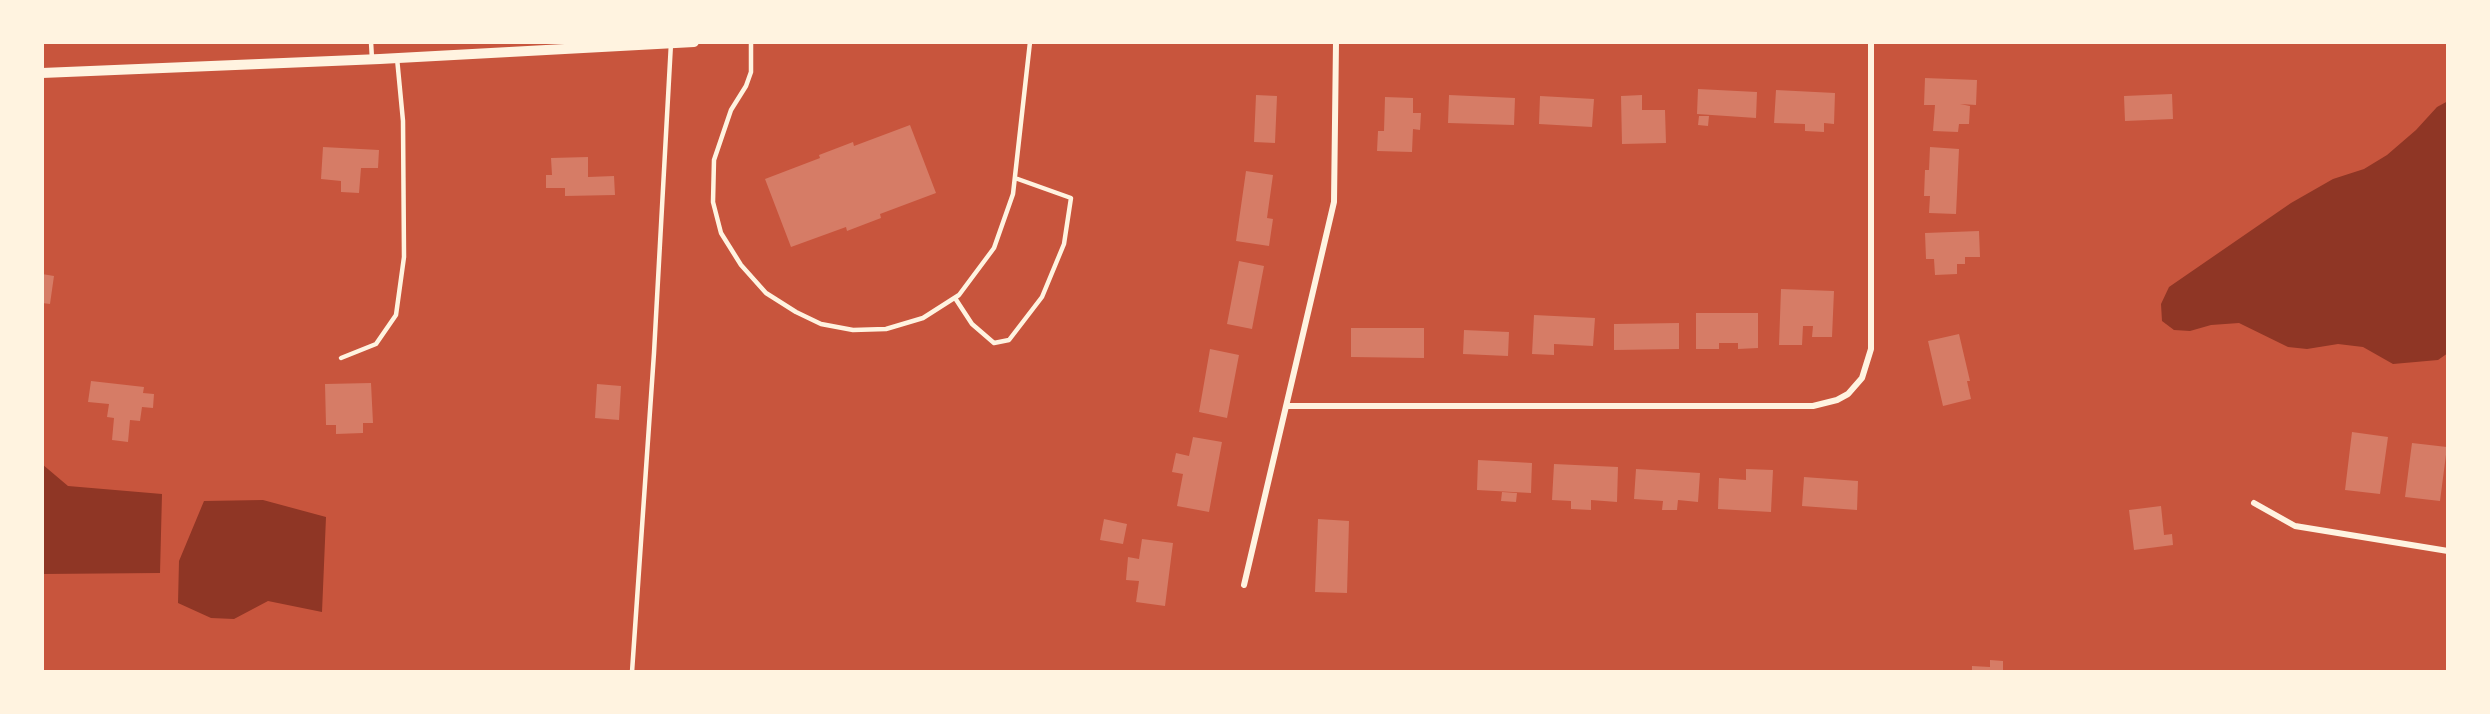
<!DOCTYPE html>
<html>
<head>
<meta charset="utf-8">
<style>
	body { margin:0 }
	#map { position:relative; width:2490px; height:714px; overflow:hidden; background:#c8553d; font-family:Manrope,sans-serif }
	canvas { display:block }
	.frame { position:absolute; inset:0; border:44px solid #fff3e0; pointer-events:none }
</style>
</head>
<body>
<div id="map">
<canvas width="2490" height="714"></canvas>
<div class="frame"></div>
</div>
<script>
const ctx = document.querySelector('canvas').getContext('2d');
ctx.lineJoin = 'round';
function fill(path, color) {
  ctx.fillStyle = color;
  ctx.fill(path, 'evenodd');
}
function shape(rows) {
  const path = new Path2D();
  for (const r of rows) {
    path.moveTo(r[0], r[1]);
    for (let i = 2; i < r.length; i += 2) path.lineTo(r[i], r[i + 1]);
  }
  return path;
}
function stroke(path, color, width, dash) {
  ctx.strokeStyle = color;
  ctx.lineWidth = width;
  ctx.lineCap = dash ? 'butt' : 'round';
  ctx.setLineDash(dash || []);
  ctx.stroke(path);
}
fill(shape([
	[2448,101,2448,353,2438,360,2393,364,2363,347,2338,344,2307,349,2288,347,2239,323,2211,325,2190,331,2174,330,2162,321,2161,304,2169,287,2291,203,2333,179,2364,169,2387,155,2416,130,2437,107],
	[42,464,68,486,162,494,160,573,42,574],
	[263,500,326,517,322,612,268,601,234,619,211,618,178,603,179,561,204,501]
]), '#8f3625');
fill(shape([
	[1925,78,1977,80,1976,105,1960,104,1970,106,1969,124,1959,124,1958,132,1933,131,1935,105,1924,105],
	[1698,89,1757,92,1756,118,1697,114],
	[1776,90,1835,93,1834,124,1824,123,1824,132,1805,131,1805,124,1774,123],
	[2172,94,2173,119,2125,121,2124,96],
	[1256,95,1277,96,1275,143,1254,142],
	[1449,95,1515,98,1514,125,1448,123],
	[1642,95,1642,110,1665,110,1666,143,1622,144,1621,96],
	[1540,96,1594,99,1592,127,1539,124],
	[1385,97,1413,98,1413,113,1421,113,1420,130,1413,129,1412,152,1377,151,1378,131,1384,131],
	[1699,116,1709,116,1708,126,1698,125],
	[910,125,936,193,880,214,881,218,847,231,846,227,791,247,765,179,820,158,819,155,853,142,854,146],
	[323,147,379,150,378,168,361,168,359,193,341,192,341,181,321,179],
	[1930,147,1959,149,1956,214,1929,213,1930,196,1924,196,1925,170,1929,170],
	[588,157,588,177,614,176,615,195,565,196,565,188,546,188,546,175,552,175,551,158],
	[1246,171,1273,175,1267,218,1273,219,1269,246,1236,241],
	[1979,231,1980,257,1965,257,1965,264,1957,264,1957,274,1935,275,1934,259,1926,259,1925,233],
	[1239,261,1264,266,1252,329,1227,324],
	[42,274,54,276,50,304,42,303],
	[1781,289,1834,291,1832,337,1812,337,1813,326,1803,326,1802,345,1779,345],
	[1696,313,1758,313,1758,348,1738,349,1738,343,1719,343,1719,349,1696,349],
	[1534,315,1595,318,1593,346,1554,344,1554,355,1532,354],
	[1679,323,1679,349,1614,350,1614,324],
	[1351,328,1424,328,1424,358,1351,357],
	[1464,330,1509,332,1508,356,1463,354],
	[1959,334,1970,381,1967,381,1971,399,1943,406,1928,341],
	[1210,349,1239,355,1227,418,1199,412],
	[91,381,144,387,143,393,154,394,153,408,142,407,140,421,130,420,128,442,112,440,114,418,107,417,109,404,88,402],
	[371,383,373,423,363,423,363,433,336,434,336,425,326,425,325,384],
	[597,384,621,386,619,420,595,418],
	[2352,432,2388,437,2380,494,2345,490],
	[1193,437,1222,442,1209,512,1177,506,1183,474,1172,472,1176,453,1189,456],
	[2412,443,2447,447,2440,501,2405,497],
	[1478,460,1532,463,1531,493,1477,490],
	[1554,464,1618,467,1617,502,1591,500,1591,510,1571,509,1571,501,1552,500],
	[1636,469,1700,473,1698,502,1678,500,1677,510,1662,510,1663,501,1634,499],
	[1746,469,1773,470,1771,512,1718,509,1719,478,1746,480],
	[1804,477,1858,481,1857,510,1802,506],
	[1502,492,1517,493,1516,502,1501,501],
	[2161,506,2164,535,2172,534,2173,545,2134,550,2129,510],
	[1104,519,1127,524,1123,544,1100,540],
	[1318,519,1349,521,1347,593,1315,592],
	[1142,539,1173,543,1165,606,1136,602,1139,581,1126,580,1128,557,1139,559],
	[1990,660,2003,661,2003,672,1972,672,1972,666,1990,667]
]), '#d67c66');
stroke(shape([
	[371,42,372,59],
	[751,42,751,72,746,86,731,110,714,160,713,202,721,233,741,265,766,293,796,312,821,324,853,330,886,329,923,318,959,295,994,248,1013,194,1030,42],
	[955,298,972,324,994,343,1009,340,1042,297,1064,244,1071,198,1015,178],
	[341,358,376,344,396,315,404,257,403,121,397,58],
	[632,672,654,353,671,43]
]), '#fff3e0', 4.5);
stroke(shape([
	[1286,406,1813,406,1837,400,1848,394,1862,378,1871,349,1871,42],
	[2254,503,2295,526,2448,551],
	[1244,585,1334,202,1336,42]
]), '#fff3e0', 6);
stroke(shape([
	[42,73,380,59,694,42]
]), '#fff3e0', 10);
</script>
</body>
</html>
